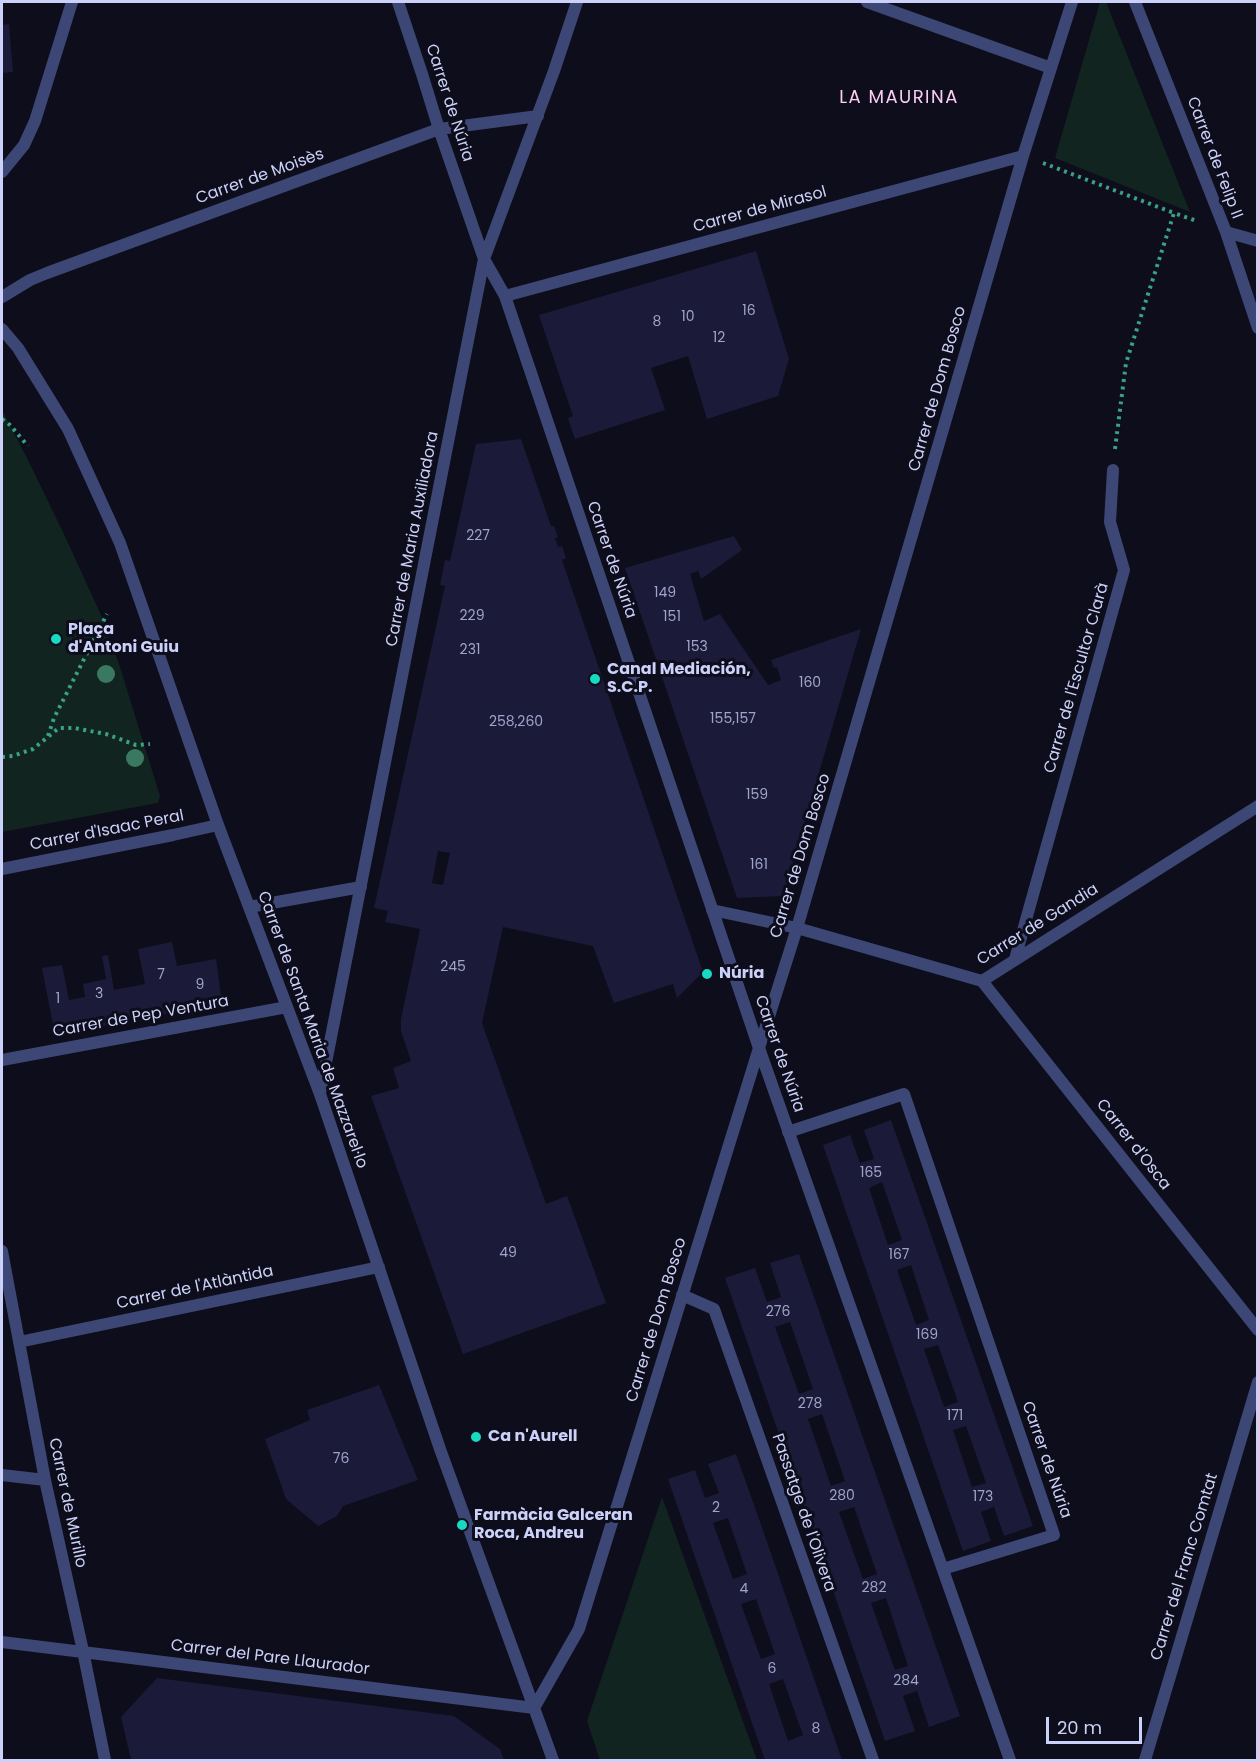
<!DOCTYPE html>
<html>
<head>
<meta charset="utf-8">
<style>
	body { margin:0 }
	#map { position:relative; width:1259px; height:1762px; overflow:hidden; background:#0d0d1b; font-family:Poppins,sans-serif }
	canvas { display:block }
	.frame { position:absolute; inset:0; border:3px solid #ccd1f9; pointer-events:none }
	.scale { position:absolute; left:1046px; top:1717px; width:96px; height:27px; box-sizing:border-box; border:3px solid #ccd1f9; border-top:0; padding-left:8px; font-size:18px; line-height:21px; white-space:nowrap; color:#ccd1f9; -webkit-text-stroke:4px #0d0d1b; paint-order:stroke }
</style>
</head>
<body>
<div id="map">
<canvas width="1259" height="1762"></canvas>
<div class="frame"></div>
<div class="scale">20 m</div>
</div>
<script>
const ctx = document.querySelector('canvas').getContext('2d');
ctx.lineJoin = 'round';
function fill(path, color) {
  ctx.fillStyle = color;
  ctx.fill(path, 'evenodd');
}
function shape(rows) {
  const path = new Path2D();
  for (const r of rows) {
    path.moveTo(r[0], r[1]);
    for (let i = 2; i < r.length; i += 2) path.lineTo(r[i], r[i + 1]);
  }
  return path;
}
function stroke(path, color, width, dash) {
  ctx.strokeStyle = color;
  ctx.lineWidth = width;
  ctx.lineCap = dash ? 'butt' : 'round';
  ctx.setLineDash(dash || []);
  ctx.stroke(path);
}
function drawText(font, color, halo, rows, align = 'center') {
  ctx.font = font + ' Poppins,sans-serif';
  ctx.lineWidth = 6;
  ctx.setLineDash([]);
  ctx.textBaseline = 'middle';
  ctx.strokeStyle = halo;
  ctx.fillStyle = color;
  for (const [text, x, y, turn = 0] of rows) {
    ctx.save();
    ctx.translate(x, y);
    ctx.rotate((+turn || 0) * Math.PI / 180);
    ctx.textAlign = isNaN(turn) ? turn : align;
    if (halo) ctx.strokeText(text, 0, 0);
    ctx.fillText(text, 0, 0);
    ctx.restore();
  }
}
fill(shape([
	[1100,2,1106,2,1190,212,1055,158],
	[2,410,27,458,63,532,101,615,119,664,160,796,158,803,2,832],
	[662,1497,757,1760,600,1760,587,1721]
]), '#11241f');
fill(shape([
	[9,24,13,72,2,73,2,25],
	[756,251,789,359,778,396,707,419,688,356,651,368,665,410,575,439,568,418,573,416,539,315],
	[521,439,551,526,554,526,558,537,555,538,558,547,562,546,566,558,562,560,703,972,677,998,673,984,614,1003,593,946,503,927,482,1023,546,1204,567,1196,606,1303,463,1354,371,1096,399,1088,393,1068,411,1061,401,1031,401,1019,420,929,385,922,388,911,374,908,445,586,440,585,445,560,450,561,476,444],
	[438,851,450,853,443,885,432,883],
	[734,536,742,550,701,579,698,571,690,574,704,621,720,614,768,685,781,680,777,667,774,668,771,660,861,629,783,896,737,898,625,568],
	[172,942,177,966,216,959,222,1003,55,1035,42,968,62,965,69,1000,85,997,83,984,106,979,102,956,108,955,114,990,145,984,138,949],
	[891,1120,1033,1526,1004,1536,994,1507,981,1512,991,1541,963,1551,823,1145,850,1135,860,1163,874,1159,864,1130],
	[882,1182,902,1240,888,1245,869,1188],
	[911,1265,929,1320,916,1325,897,1270],
	[938,1345,958,1402,944,1407,924,1349],
	[966,1426,986,1483,972,1487,953,1430],
	[799,1254,960,1716,929,1727,917,1691,903,1696,915,1731,885,1741,725,1278,755,1268,767,1302,781,1297,770,1263],
	[790,1322,813,1389,799,1394,775,1327],
	[822,1414,845,1481,831,1486,808,1419],
	[854,1507,877,1574,863,1579,839,1512],
	[886,1598,908,1666,895,1670,871,1603],
	[379,1385,418,1480,343,1506,337,1516,318,1526,286,1499,265,1439,310,1420,307,1410],
	[736,1454,765,1536,842,1760,765,1760,752,1723,668,1479,695,1470,705,1498,719,1493,708,1464],
	[728,1518,747,1574,733,1579,713,1523],
	[756,1599,775,1654,761,1659,741,1604],
	[783,1679,803,1735,788,1741,769,1684],
	[157,1678,454,1716,500,1749,504,1760,131,1760,121,1717]
]), '#1b1b39');
stroke(shape([
	[1043,163,1174,213],
	[2,419,10,425,28,446],
	[1115,449,1126,363,1174,213,1197,221],
	[48,736,54,718,107,614],
	[2,757,13,756,33,749,59,728,74,728,106,734,136,745,150,744]
]), '#39a184', 4, [3, 4.5]);
stroke(shape([
	[788,1132,904,1094,1054,1535,943,1569]
]), '#3d4775', 12);
stroke(shape([
	[174,1028,287,1007]
]), '#3d4775', 12);
stroke(shape([
	[398,2,422,74,439,129,484,259,505,296,759,1048,1010,1760],
	[867,2,1051,68],
	[1135,2,1226,232,1258,328],
	[2,172,24,145,35,121,72,2],
	[1226,232,1258,241],
	[505,296,1023,156],
	[2,297,30,280,47,273,439,129,538,116],
	[2,329,18,348,68,429,120,543,218,825,320,1094,440,1449,553,1760],
	[2,869,173,835,218,825],
	[249,907,361,887],
	[712,910,797,928,982,981,1258,806],
	[1015,959,1124,570,1110,522,1113,470],
	[982,981,1258,1330],
	[2,1060,174,1028],
	[320,1093,484,259,554,71,577,2],
	[2,1251,45,1480,83,1651,105,1760],
	[682,1295,714,1309,873,1760],
	[19,1342,379,1267],
	[2,1475,45,1480],
	[2,1642,534,1708,579,1629,759,1048,797,928,1023,156,1072,2],
	[1145,1760,1258,1382]
]), '#3d4775', 12);
ctx.fillStyle = '#3b7862';
for (const [x, y] of [
	[106,674],
	[135,758]
]) {
  ctx.beginPath();
  ctx.arc(x, y, 9, 0, 2 * Math.PI);
  ctx.fill();
}
for (const [x, y, r, color] of [
	[56,639,6,"#18dac3"],
	[595,679,6,"#18dac3"],
	[707,974,6,"#18dac3"],
	[476,1437,6,"#18dac3"],
	[462,1525,6,"#18dac3"]
]) {
  const dot = new Path2D();
  dot.arc(x, y, r, 0, 2 * Math.PI);
  ctx.fillStyle = color;
  ctx.fill(dot);
  stroke(dot, '#0d0d1b', 2);
}
drawText('14px', '#a0a4c9', null, [
	["16",749,311],
	["10",688,317],
	["8",657,322],
	["12",719,338],
	["227",478,536],
	["149",665,593],
	["229",472,616],
	["151",672,617],
	["153",697,647],
	["231",470,650],
	["160",810,683],
	["155,157",733,719],
	["258,260",516,722],
	["159",757,795],
	["161",759,865],
	["245",453,967],
	["7",161,975],
	["9",200,985],
	["3",99,994],
	["1",58,999],
	["165",871,1173],
	["49",508,1253],
	["167",899,1255],
	["276",778,1312],
	["169",927,1335],
	["278",810,1404],
	["171",955,1416],
	["76",341,1459],
	["280",842,1496],
	["173",983,1497],
	["2",716,1508],
	["282",874,1588],
	["4",744,1589],
	["6",772,1669],
	["284",906,1681],
	["8",816,1729]
]);
drawText('16px', '#ccd1f9', '#0d0d1b', [
	["Carrer de Núria",449,103,72],
	["Carrer de Felip II",1214,158,69],
	["Carrer de Moisès",260,177,-20],
	["Carrer de Mirasol",760,210,-15],
	["Carrer de Dom Bosco",938,389,-74],
	["Carrer de Maria Auxiliadora",413,539,-79],
	["Carrer de Núria",611,560,71],
	["Carrer de l'Escultor Clarà",1077,678,-74],
	["Carrer d'Isaac Peral",107,831,-11],
	["Carrer de Dom Bosco",801,856,-73],
	["Carrer de Gandia",1038,925,-32],
	["Carrer de Pep Ventura",141,1017,-10],
	["Carrer de Santa Maria de Mazzarel·lo",312,1030,70],
	["Carrer de Núria",779,1054,71],
	["Carrer d'Osca",1133,1145,52],
	["Carrer de l'Atlàntida",195,1288,-12],
	["Carrer de Dom Bosco",657,1320,-73],
	["Carrer de Núria",1046,1460,71],
	["Carrer de Murillo",67,1503,78],
	["Passatge de l'Olivera",803,1513,71],
	["Carrer del Franc Comtat",1185,1567,-73],
	["Carrer del Pare Llaurador",270,1658,7]
]);
drawText('bold 16px', '#ccd1f9', '#0d0d1b', [
	["Plaça",68,630],
	["d'Antoni Guiu",68,648],
	["Canal Mediación,",607,670],
	["S.C.P.",607,688],
	["Núria",719,974],
	["Ca n'Aurell",488,1437],
	["Farmàcia Galceran",474,1516],
	["Roca, Andreu",474,1534]
], 'left');
ctx.letterSpacing = '1.5px';
drawText('18px', '#facef3', '#0d0d1b', [
	["LA MAURINA",899,98]
]);
ctx.letterSpacing = '0px';
</script>
</body>
</html>
